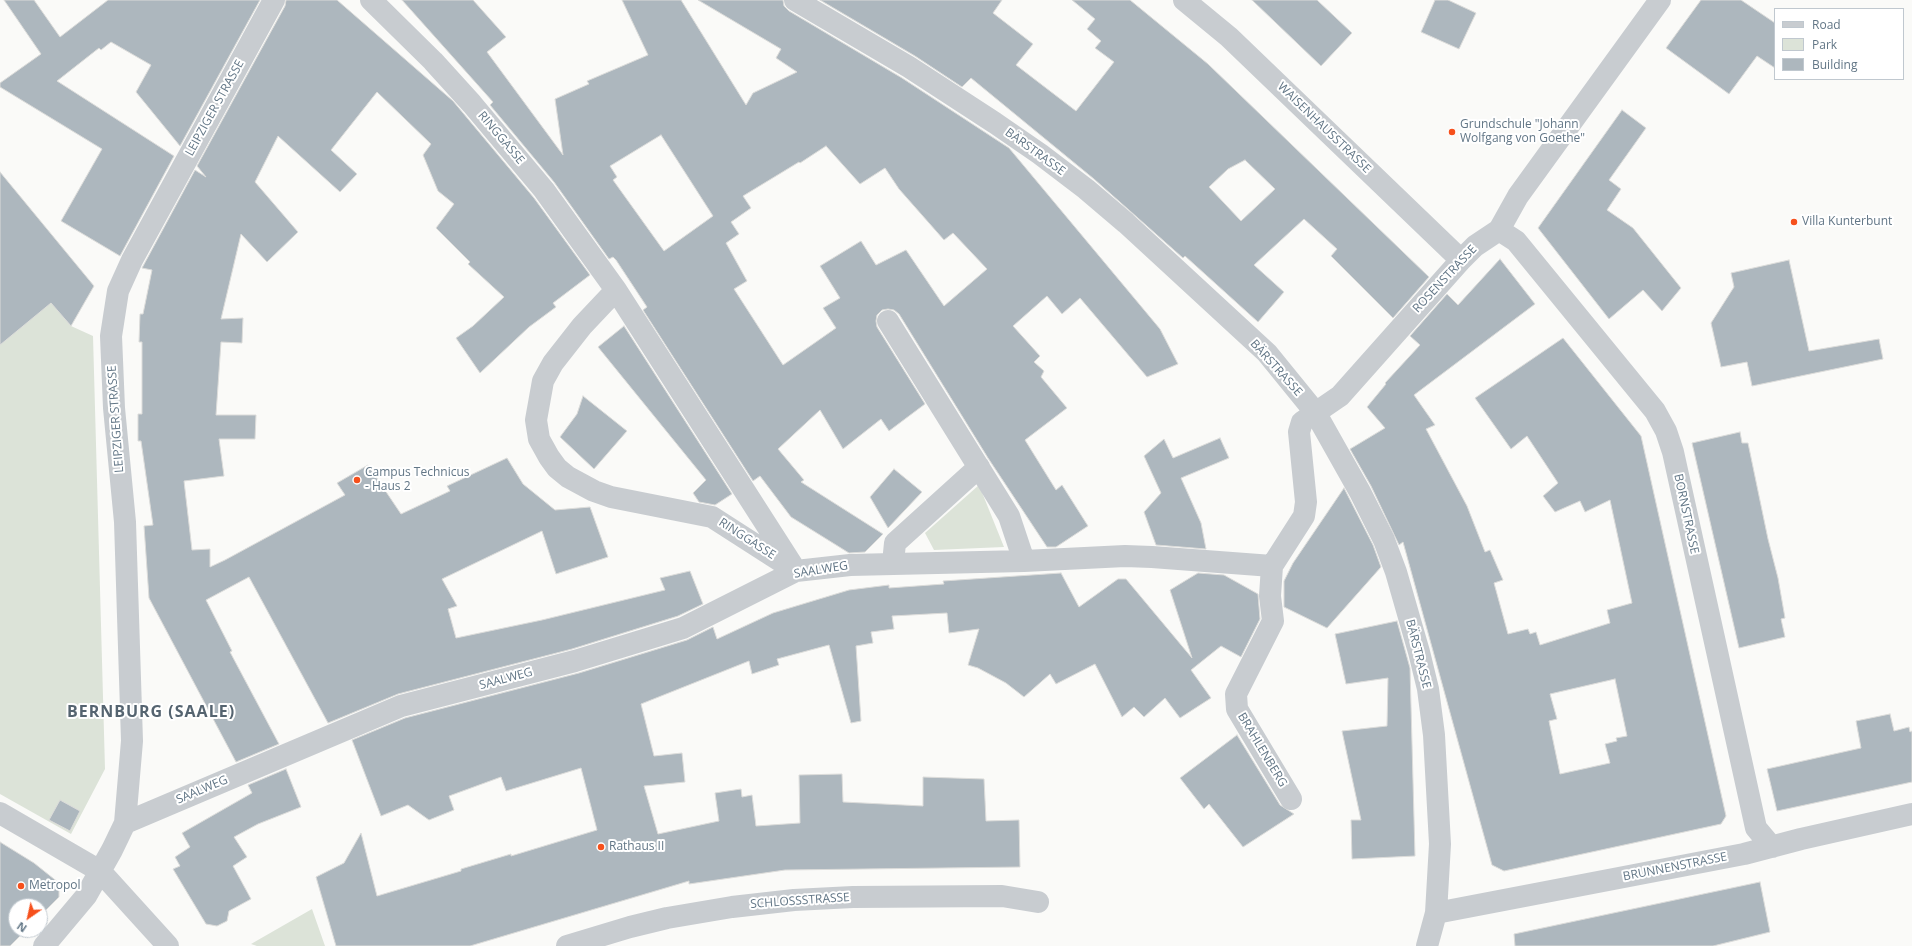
<!DOCTYPE html>
<html>
<head>
<meta charset="utf-8">
<style>
	body { margin:0 }
	#map { position:relative; width:1912px; height:946px; overflow:hidden; background:#fafaf8; font-family:"Open Sans",sans-serif }
	canvas { display:block }
	.legend { position:absolute; left:1774px; top:8px; width:130px; height:72px; box-sizing:border-box; background:#fff; border:1px solid #c0c8cf; margin:0; padding:5px 7px; list-style:none; font-size:12px; color:#627686 }
	.legend li { display:flex; align-items:center; gap:8px; height:20px }
	.legend b { width:20px; border:1px solid #c0c8cf }
	.north { position:absolute; left:8px; top:898px; width:40px; height:40px; box-sizing:border-box; background:#fff; border:1px solid #c0c8cf; border-radius:50%; rotate:214deg; font-size:11px; font-weight:700; line-height:16px; text-align:center; color:#627686 }
	.north::after { content:''; display:block; margin:auto; width:14px; height:18px; background:#f6501c; clip-path:polygon(50% 0,100% 100%,50% 72%,0 100%) }
</style>
</head>
<body>
<div id="map">
<canvas width="1912" height="946"></canvas>
<ul class="legend">
<li><b style="height:5px;background:#c8ccd0"></b>Road</li>
<li><b style="height:11px;background:#dce3d8"></b>Park</li>
<li><b style="height:11px;background:#adb7be"></b>Building</li>
</ul>
<div class="north">N</div>
</div>
<script>
const ctx = document.querySelector('canvas').getContext('2d');
ctx.lineJoin = 'round';
function fill(path, color) {
  ctx.fillStyle = color;
  ctx.fill(path, 'evenodd');
}
function shape(rows) {
  const path = new Path2D();
  for (const r of rows) {
    path.moveTo(r[0], r[1]);
    for (let i = 2; i < r.length; i += 2) path.lineTo(r[i], r[i + 1]);
  }
  return path;
}
function stroke(path, color, width, dash) {
  ctx.strokeStyle = color;
  ctx.lineWidth = width;
  ctx.lineCap = dash ? 'butt' : 'round';
  ctx.setLineDash(dash || []);
  ctx.stroke(path);
}
function drawText(font, color, halo, rows, align = 'center') {
  ctx.font = font + ' "Open Sans",sans-serif';
  ctx.lineWidth = 4;
  ctx.setLineDash([]);
  ctx.textBaseline = 'middle';
  ctx.strokeStyle = halo;
  ctx.fillStyle = color;
  for (const [text, x, y, turn = 0] of rows) {
    ctx.save();
    ctx.translate(x, y);
    ctx.rotate((+turn || 0) * Math.PI / 180);
    ctx.textAlign = isNaN(turn) ? turn : align;
    if (halo) ctx.strokeText(text, 0, 0);
    ctx.fillText(text, 0, 0);
    ctx.restore();
  }
}
fill(shape([
	[0,240,71,326,93,336,105,769,71,834,0,794],
	[979,485,1004,547,934,550,925,533],
	[312,909,325,946,257,946,251,944]
]), '#dce3d8');
const building = shape([
	[4,0,34,0,60,37,108,0,260,0,180,146,136,92,151,65,111,42,101,50,99,48,57,81,174,156,120,256,61,221,102,149,0,87,0,83,41,54,4,0],
	[286,0,337,0,453,101,534,198,590,275,553,303,556,307,529,327,480,373,456,338,473,326,504,297,468,264,470,262,436,228,454,204,438,191,423,155,431,144,377,92,331,150,357,174,340,192,278,136,255,182,298,232,267,262,241,234,221,319,243,318,242,343,221,342,216,415,256,415,255,439,219,439,224,476,184,481,192,550,210,549,210,567,225,560,345,495,337,483,368,465,401,514,450,491,447,486,507,458,523,484,555,510,590,507,608,557,556,574,542,531,442,579,457,606,448,609,456,638,542,620,665,590,660,578,690,571,703,604,678,616,572,649,398,694,328,723,249,577,206,600,232,651,230,652,279,744,236,762,149,598,144,526,153,525,141,441,138,441,138,414,142,414,142,342,139,342,140,314,143,314,152,270,142,268,195,170,206,177,197,166,285,6,286,0],
	[402,0,473,0,506,37,487,52,563,155,555,99,589,84,587,81,648,55,622,0,681,0,746,105,753,93,797,72,776,58,781,49,698,0,783,0,784,6,789,11,902,78,1009,148,1160,329,1178,364,1147,377,1080,298,1062,314,1047,296,1013,326,1040,356,1034,362,1044,371,1041,377,1067,408,1025,440,1056,490,1062,485,1088,526,1056,547,1047,547,988,458,899,314,894,310,888,309,882,310,877,315,876,321,877,327,925,404,889,431,881,419,843,449,820,410,778,449,804,480,801,482,883,534,865,552,849,553,791,517,760,476,753,481,643,310,647,307,616,260,613,257,609,259,554,182,490,105,493,102,402,0],
	[661,135,713,216,664,251,613,180,617,177,610,166,661,135],
	[826,146,860,184,885,168,899,189,944,240,953,233,987,269,944,306,906,250,876,265,861,241,820,266,840,298,823,308,836,328,783,365,734,289,747,281,726,243,739,234,731,222,751,208,743,196,799,162,800,163,826,146],
	[820,0,1002,0,993,13,1033,44,1016,65,1076,111,1114,62,1095,48,1101,41,1087,29,1095,19,1072,0,1130,0,1208,64,1429,277,1393,318,1331,256,1337,249,1304,219,1254,265,1284,292,1258,322,1185,256,1183,258,1094,179,971,78,962,87,915,56,820,0],
	[1245,160,1275,189,1241,221,1209,187,1228,169,1245,160],
	[1252,0,1317,0,1352,33,1321,66,1252,0],
	[1435,0,1448,0,1476,13,1459,49,1421,32,1435,0],
	[1701,0,1741,0,1775,23,1775,68,1757,56,1729,94,1666,48,1701,0],
	[1622,110,1646,128,1609,180,1621,189,1607,210,1633,228,1681,288,1662,311,1643,290,1609,319,1538,228,1622,110],
	[0,172,94,286,71,326,51,303,0,345,0,172],
	[1500,259,1535,304,1414,395,1435,425,1426,429,1467,506,1485,552,1490,550,1503,580,1494,583,1508,634,1528,629,1530,634,1536,632,1540,645,1610,623,1607,610,1632,603,1610,500,1585,512,1580,501,1555,512,1543,496,1558,483,1527,436,1511,449,1475,398,1563,338,1641,436,1726,816,1721,824,1504,871,1492,865,1403,542,1399,545,1371,486,1350,449,1385,428,1367,407,1386,384,1385,383,1420,345,1410,336,1447,294,1458,305,1500,259],
	[1615,679,1627,736,1616,738,1617,741,1605,744,1610,763,1560,774,1549,721,1557,719,1550,694,1615,679],
	[1789,260,1809,351,1879,339,1883,359,1752,386,1747,362,1721,367,1711,323,1734,287,1731,273,1789,260],
	[624,326,732,494,715,505,699,502,693,493,706,480,598,347,624,326],
	[583,396,627,431,594,469,560,437,577,414,583,396],
	[1740,432,1742,443,1748,443,1768,539,1778,578,1785,618,1781,619,1785,637,1739,648,1692,443,1740,432],
	[1220,438,1229,458,1181,478,1201,523,1206,549,1156,545,1144,512,1161,493,1144,456,1164,439,1173,458,1220,438],
	[894,469,922,492,888,528,870,497,894,469],
	[1344,488,1373,545,1381,567,1327,628,1284,607,1284,581,1293,563,1344,488],
	[1061,573,1079,607,1118,579,1126,579,1192,658,1170,590,1198,573,1224,575,1258,594,1260,619,1241,657,1221,646,1191,670,1211,698,1180,718,1165,698,1144,717,1134,707,1122,717,1095,664,1056,684,1050,674,1024,697,1006,683,978,668,968,665,979,629,949,633,947,613,892,616,894,629,871,632,873,643,856,646,861,721,851,723,829,645,777,659,779,665,752,674,749,661,641,704,654,756,682,753,685,782,644,786,658,834,719,821,715,793,741,789,742,797,752,795,756,826,800,823,799,775,842,774,843,802,923,806,923,777,984,779,986,821,1019,820,1020,867,785,870,689,884,689,881,470,946,336,946,316,877,344,863,361,833,377,896,461,871,461,869,511,854,511,856,597,830,581,768,506,791,501,777,449,796,454,810,429,820,408,805,381,816,352,740,405,718,579,673,687,640,713,627,717,639,773,613,849,590,889,585,889,588,944,584,943,581,1061,573],
	[1397,621,1410,668,1415,856,1352,859,1351,820,1361,820,1342,731,1387,726,1388,678,1346,684,1335,634,1397,621],
	[1890,714,1894,731,1909,727,1910,732,1912,731,1912,782,1777,811,1767,769,1861,748,1856,721,1890,714],
	[1237,735,1280,805,1294,814,1243,847,1209,804,1204,809,1180,778,1237,735],
	[286,769,301,807,258,824,234,837,247,857,233,866,251,899,229,911,227,921,217,926,206,924,173,869,180,866,175,857,190,847,182,833,252,793,248,785,286,769],
	[60,800,80,811,70,831,49,820,60,800],
	[0,842,34,863,59,883,59,897,40,916,40,906,16,906,16,930,26,930,10,946,0,946,0,842],
	[1760,882,1770,932,1713,946,1515,946,1514,934,1760,882]
]);
fill(building, '#adb7be');
stroke(building, '#dcdcda', 1);
stroke(shape([
	[371,0,433,61,472,104,544,190,616,290,796,571,712,517,611,497,594,491,568,477,557,468,549,457,539,439,536,420,543,381,553,363,582,326,616,290],
	[795,0,909,67,995,123,1040,154,1086,189,1126,223,1267,353,1315,412,1360,492,1384,540,1396,572,1419,652,1428,689,1434,735,1440,844,1436,913,1427,946],
	[1184,0,1229,37,1461,260],
	[1499,230,1516,241,1655,411,1666,431,1673,452,1756,828,1772,847],
	[888,321,1009,516,1024,561],
	[893,563,895,543,979,467],
	[1272,566,1270,596,1273,621,1236,694,1237,709,1291,799],
	[0,813,100,871,168,946],
	[125,823,401,706,575,661,683,628,796,571,850,565,1024,561,1125,556,1152,557,1272,566,1304,516,1306,502,1299,432,1302,422,1340,396,1461,260,1475,246,1499,230,1518,196,1660,0],
	[1436,913,1744,854,1801,839,1912,814],
	[44,946,86,896,112,850,125,823,132,741,125,522,114,408,111,336,118,291,132,260,274,0],
	[567,946,630,927,667,918,732,907,794,900,853,897,1002,896,1038,902]
]), '#c8ccd0', 22);
for (const [x, y, r, color] of [
	[1452,132,4,"#f6501c"],
	[1794,222,4,"#f6501c"],
	[357,480,4,"#f6501c"],
	[601,847,4,"#f6501c"],
	[21,886,4,"#f6501c"]
]) {
  const dot = new Path2D();
  dot.arc(x, y, r, 0, 2 * Math.PI);
  ctx.fillStyle = color;
  ctx.fill(dot);
  stroke(dot, '#fff', 1.5);
}
drawText('12px', '#627686', '#fff', [
	["LEIPZIGER STRASSE",215,108,-61],
	["WAISENHAUSSTRASSE",1324,128,44],
	["RINGGASSE",501,138,50],
	["BÄRSTRASSE",1035,152,36],
	["ROSENSTRASSE",1445,279,-47],
	["BÄRSTRASSE",1276,368,48],
	["LEIPZIGER STRASSE",116,419,-94],
	["BORNSTRASSE",1686,514,78],
	["RINGGASSE",747,539,33],
	["SAALWEG",821,570,-9],
	["BÄRSTRASSE",1418,654,76],
	["SAALWEG",506,679,-15],
	["BRAHLENBERG",1262,750,59],
	["SAALWEG",202,790,-23],
	["BRUNNENSTRASSE",1675,867,-11],
	["SCHLOSSSTRASSE",800,901,-4]
]);
drawText('12px', '#627686', '#fff', [
	["Grundschule \"Johann",1460,125],
	["Wolfgang von Goethe\"",1460,139],
	["Villa Kunterbunt",1802,222],
	["Campus Technicus",365,473],
	["- Haus 2",365,487],
	["Rathaus II",609,847],
	["Metropol",29,886]
], 'left');
ctx.letterSpacing = '1px';
drawText('bold 16px', '#556470', '#fff', [
	["BERNBURG (SAALE)",151,712]
]);
ctx.letterSpacing = '0px';
</script>
</body>
</html>
